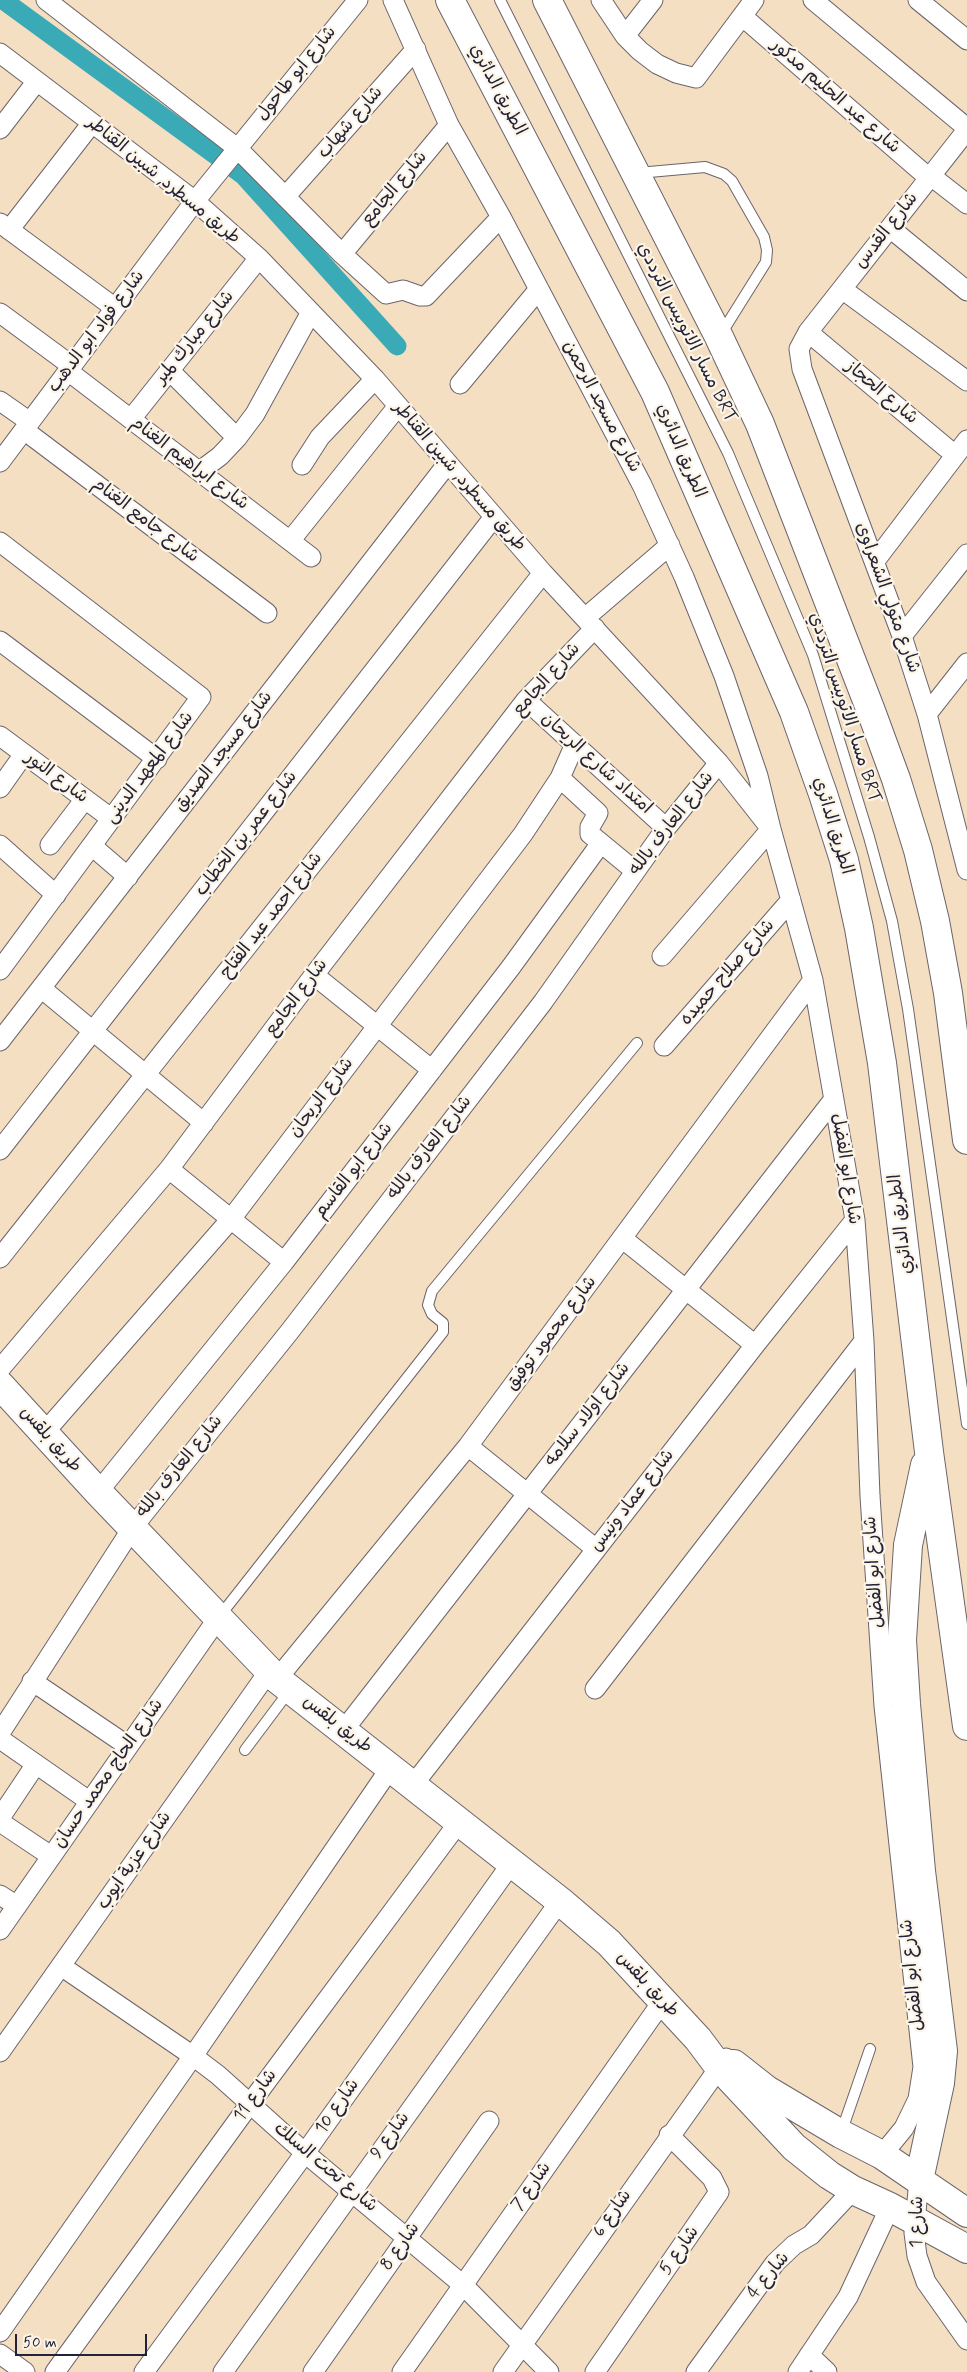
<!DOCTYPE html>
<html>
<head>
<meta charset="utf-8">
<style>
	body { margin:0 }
	#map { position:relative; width:967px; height:2372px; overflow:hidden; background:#f5dfc2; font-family:Mynerve,sans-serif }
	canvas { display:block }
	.scale { position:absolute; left:15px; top:2334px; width:132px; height:22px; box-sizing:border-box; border:2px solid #22223b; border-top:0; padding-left:6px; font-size:15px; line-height:18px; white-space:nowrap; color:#22223b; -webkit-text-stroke:4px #fcf5e5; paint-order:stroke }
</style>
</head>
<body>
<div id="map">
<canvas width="967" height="2372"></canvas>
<div class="scale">50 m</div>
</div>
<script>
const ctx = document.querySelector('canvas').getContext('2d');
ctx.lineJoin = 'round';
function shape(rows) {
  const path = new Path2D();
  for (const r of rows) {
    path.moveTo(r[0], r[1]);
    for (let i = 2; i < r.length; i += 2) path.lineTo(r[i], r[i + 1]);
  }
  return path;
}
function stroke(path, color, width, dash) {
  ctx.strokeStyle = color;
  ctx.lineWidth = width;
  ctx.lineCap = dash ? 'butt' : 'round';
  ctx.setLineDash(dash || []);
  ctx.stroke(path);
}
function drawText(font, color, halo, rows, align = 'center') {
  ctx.font = font + ' Mynerve,"Playpen Sans Arabic",sans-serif';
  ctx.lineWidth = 4.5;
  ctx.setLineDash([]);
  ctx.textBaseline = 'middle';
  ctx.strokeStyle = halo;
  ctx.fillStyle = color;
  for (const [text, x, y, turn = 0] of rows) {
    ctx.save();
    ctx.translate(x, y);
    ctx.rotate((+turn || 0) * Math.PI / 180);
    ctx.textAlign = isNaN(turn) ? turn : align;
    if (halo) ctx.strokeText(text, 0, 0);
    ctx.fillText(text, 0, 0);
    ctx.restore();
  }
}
stroke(shape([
	[3,0,243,175,397,346]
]), '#3aaab7', 19);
const lane = shape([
	[500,0,728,453,813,655,869,837,892,921,908,1009,967,1424],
	[638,173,705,167,724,174,732,181,764,237,767,250,766,262,721,334],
	[219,1617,443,1332,443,1323,432,1314,428,1305,432,1291,637,1043],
	[245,1750,290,1690],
	[841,2133,870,2049]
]);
const street = shape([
	[46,0,237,148,342,254,386,294,403,290,420,296,426,296,501,217],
	[393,0,449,125,501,217,642,485,684,577,724,676,758,776,771,829,662,956],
	[601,0,625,36,640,51,657,64,676,73,696,78,754,0],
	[813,0,967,128],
	[918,0,967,40],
	[742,16,929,178],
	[625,36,653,0],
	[0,53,195,201,259,258,375,379,543,573,719,763,771,829,813,980,855,1220,864,1341,870,1496,884,1706,923,2067,918,2099,904,2128,882,2155],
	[0,129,37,81],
	[967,130,808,332,799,349,802,369,902,636,927,714,967,870],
	[931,176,967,204],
	[285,197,416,49],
	[0,223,115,308],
	[890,228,967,291],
	[9,230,92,123],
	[342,254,449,125],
	[842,289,967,381],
	[0,313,72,366],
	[808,332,955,455],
	[169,370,237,438],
	[68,371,311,557],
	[460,384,539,289],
	[0,401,30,422],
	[131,419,259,258],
	[24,430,267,613],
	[0,462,195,201,358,0],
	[302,465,320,437,375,379],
	[200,471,220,456,237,438,255,414,311,312],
	[290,541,398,406],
	[0,542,201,697,0,970],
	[875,561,967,440],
	[585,618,670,545],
	[902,636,967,554],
	[0,641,157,759],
	[526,700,666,828],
	[927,714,967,663],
	[0,736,112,819],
	[560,778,598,813,590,827,590,834,635,871],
	[0,788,24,754],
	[0,845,56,895],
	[50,845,85,799],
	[92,846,128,877],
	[314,975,432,1070],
	[41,988,204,1123],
	[0,1041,448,463],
	[664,1046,791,900],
	[0,1150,494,517],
	[169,1169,284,1262],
	[623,1239,755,1345],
	[0,1258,543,573],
	[0,1369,169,1169,314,975,526,700,595,628],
	[43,1434,231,1219,523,834,560,778,575,744],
	[468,1446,596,1549],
	[98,1492,284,1262,511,967,601,843],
	[277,1679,468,1446,813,980],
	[32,1681,128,1746],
	[595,1689,864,1341],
	[343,1731,834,1099],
	[0,1733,133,1527,290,1331,543,1002,666,828,719,763],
	[0,1739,89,1801],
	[413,1785,755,1345,855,1220],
	[0,1818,36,1764],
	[0,1822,51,1856],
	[0,1895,17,1906],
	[0,1930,218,1618],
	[61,1966,193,2056,218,2075,305,2153,463,2285,549,2372],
	[0,2052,269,1671],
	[919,2180,914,2233,917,2256,926,2282,967,2340],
	[0,2332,193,2056,391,1767],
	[0,2354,25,2372],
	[809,2355,827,2372],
	[55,2372,249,2105,459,1822],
	[144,2372,305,2153,511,1864],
	[223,2372,560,1901],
	[313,2372,489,2121],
	[402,2372,662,2002],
	[503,2372,726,2058],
	[595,2372,719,2192,712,2178,669,2135],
	[696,2372,775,2263,794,2245,811,2235,853,2190],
	[798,2372,848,2297,890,2207]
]);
const secondary = shape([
	[0,1385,98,1492,277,1679,560,1901,609,1943,698,2039,719,2067,794,2147,829,2175,853,2190,890,2207,967,2249],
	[734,2064,767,2090,841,2134,882,2155,967,2213]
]);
const highway = shape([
	[450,0,655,392,794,712,823,794,844,860,859,928,882,1063,929,1452,967,1726],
	[547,0,719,337,760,424,871,711,896,779,918,850,935,921,948,993,967,1140],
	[919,2180,940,2083,943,2051,921,1871,906,1704,902,1640,908,1545,925,1465]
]);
stroke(lane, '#6c646a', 12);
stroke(street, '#6c646a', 21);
stroke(secondary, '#6c646a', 30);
stroke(highway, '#6c646a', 30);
stroke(lane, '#fff', 10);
stroke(street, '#fff', 19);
stroke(secondary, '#fff', 28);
stroke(highway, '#fff', 28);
drawText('18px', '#22223b', '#fcf5e5', [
	["شارع ابو طاحول",297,74,-51],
	["الطريق الدائري",497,90,62],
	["شارع عبد الحليم مدكور",835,97,41],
	["شارع شهاب",351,123,-49],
	["طريق مسطرد, شبين القناطر",163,181,39],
	["شارع الجامع",395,189,-50],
	["شارع القدس",887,231,-52],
	["شارع فواد ابو الدهب",97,332,-53],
	["مسار الاتوبيس الترددي BRT",686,333,63],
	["شارع مبارك لمير",195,338,-51],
	["شارع الحجاز",881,393,40],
	["شارع مسجد الرحمن",601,407,62],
	["الطريق الدائري",680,451,67],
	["شارع ابراهيم الغنام",189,464,37],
	["طريق مسطرد, شبين القناطر",459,477,49],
	["شارع جامع الغنام",145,521,37],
	["شارع متولي الشعراوى",887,598,70],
	["شارع الجامع",547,680,-48],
	["مسار الاتوبيس الترددي BRT",844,708,72],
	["شارع مسجد الصديق",224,752,-52],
	["امتداد شارع الريحان",596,764,42],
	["شارع المعهد الدينى",150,768,-53],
	["شارع النور",56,778,37],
	["شارع العارف بالله",672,824,-52],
	["الطريق الدائري",832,826,73],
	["شارع عمر بن الخطاب",247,834,-52],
	["شارع احمد عبد الفتاح",272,916,-52],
	["شارع صلاح حميده",728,973,-49],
	["شارع الجامع",297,998,-53],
	["شارع الريحان",322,1098,-53],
	["شارع العارف بالله",430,1148,-52],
	["شارع ابو الفضل",845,1169,81],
	["شارع ابو القاسم",354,1171,-52],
	["الطريق الدائري",902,1224,-97],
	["شارع محمود توفيق",552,1334,-53],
	["شارع اولاد سلامه",588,1415,-52],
	["طريق بلقس",50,1440,48],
	["شارع العارف بالله",180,1467,-51],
	["شارع عماد ونيس",633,1501,-52],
	["شارع ابو الفضل",875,1572,-94],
	["طريق بلقس",337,1725,38],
	["شارع الحاج محمد حسان",109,1774,-55],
	["شارع عزبة ايوب",135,1861,-55],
	["شارع ابو الفضل",913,1975,-96],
	["طريق بلقس",647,1985,47],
	["شارع 11",256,2096,-54],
	["شارع 10",338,2107,-55],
	["شارع 9",391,2136,-54],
	["شارع تحت السلك",325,2168,40],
	["شارع 7",532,2187,-55],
	["شارع 6",613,2214,-55],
	["شارع 1",918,2222,-89],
	["شارع 8",401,2247,-55],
	["شارع 5",680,2251,-55],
	["شارع 4",769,2276,-50]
]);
</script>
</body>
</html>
